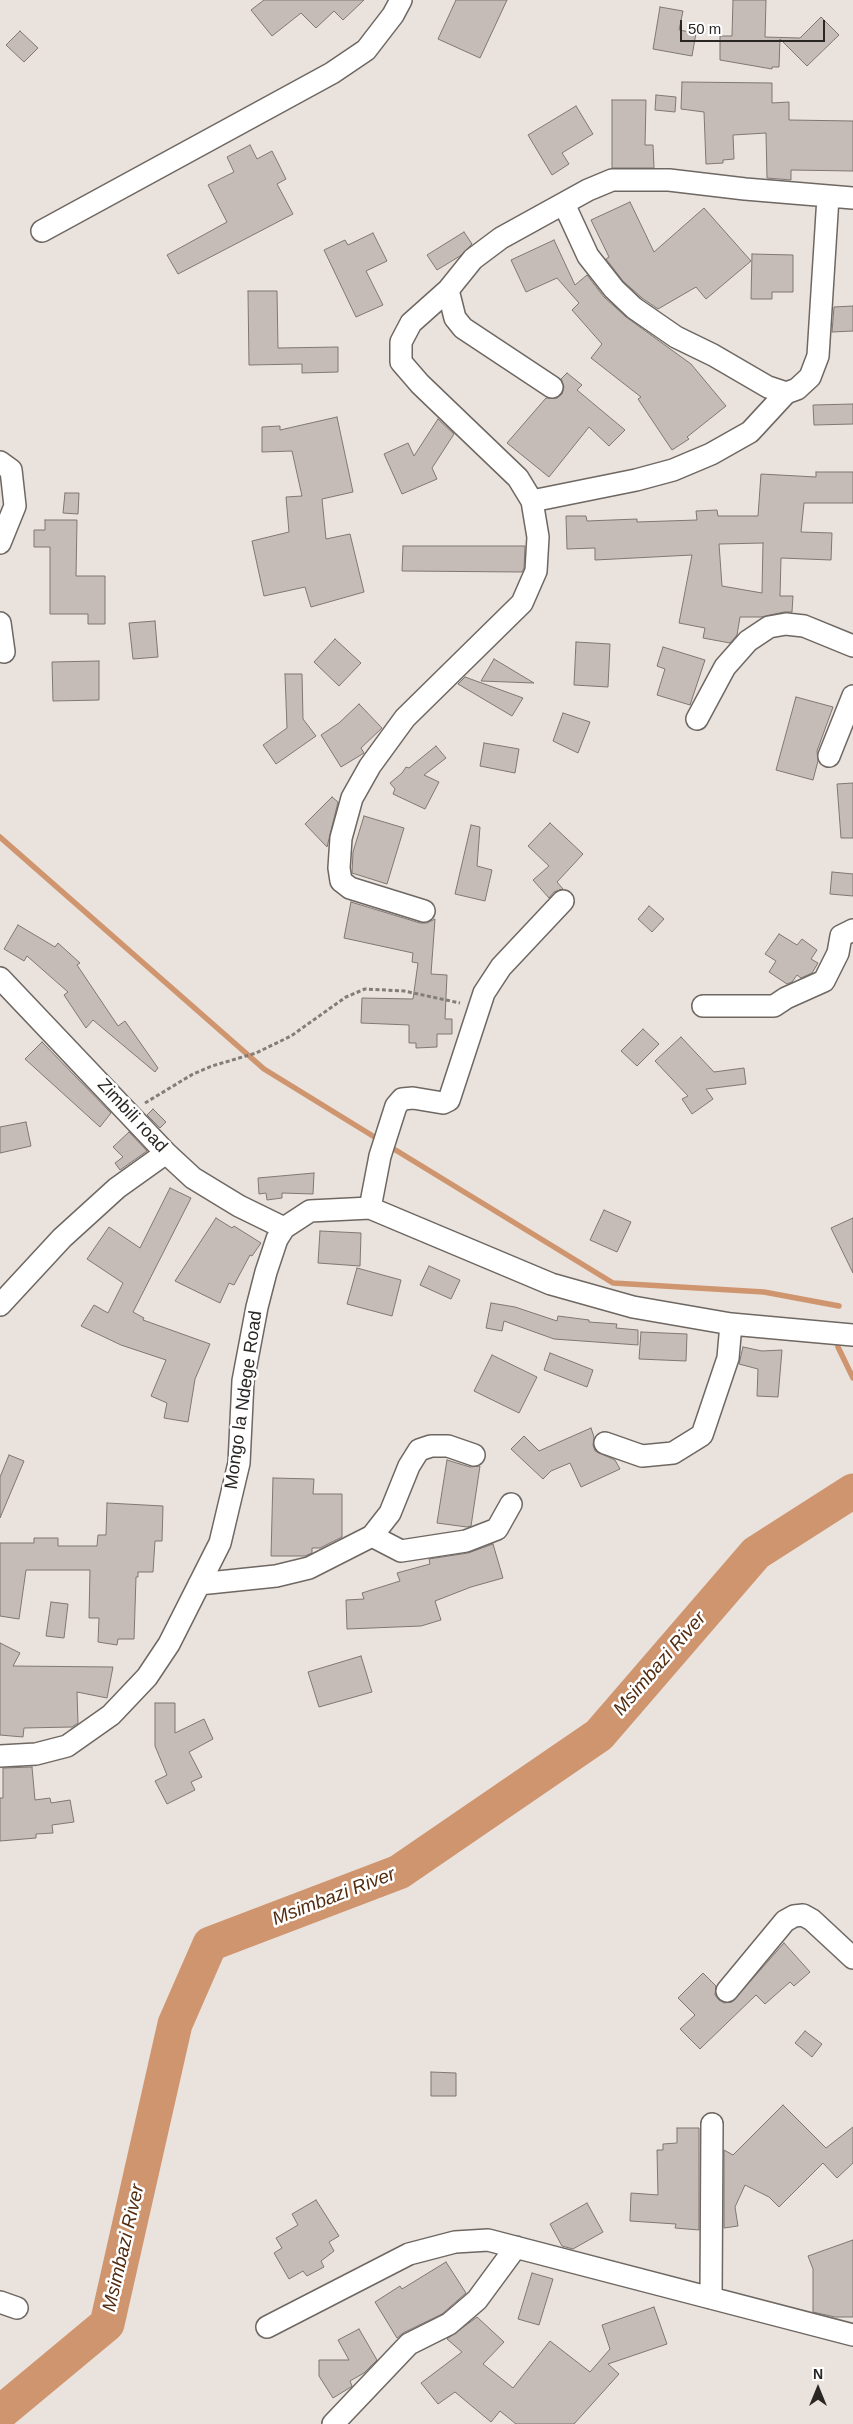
<!DOCTYPE html>
<html>
<head>
<meta charset="utf-8">
<style>
	body { margin:0 }
	#map { position:relative; width:853px; height:2424px; overflow:hidden; background:#eae2dc; font-family:Helvetica,sans-serif }
	canvas { display:block }
	.north { position:absolute; left:793px; top:2364px; width:50px; height:50px; -webkit-text-stroke:4px #fff; paint-order:stroke; rotate:0deg; font-size:14px; font-weight:700; line-height:20px; text-align:center; color:#2a2624 }
	.north::after { content:''; display:block; margin:auto; width:18px; height:22px; background:#2a2624; clip-path:polygon(50% 0,100% 100%,50% 72%,0 100%) }
	.scale { position:absolute; left:680px; top:20px; width:145px; height:22px; box-sizing:border-box; border:2px solid #2a2624; border-top:0; padding-left:6px; font-size:15px; line-height:18px; white-space:nowrap; color:#2a2624; -webkit-text-stroke:4px #fff; paint-order:stroke }
</style>
</head>
<body>
<div id="map">
<canvas width="853" height="2424"></canvas>
<div class="north">N</div>
<div class="scale">50 m</div>
</div>
<script>
const ctx = document.querySelector('canvas').getContext('2d');
ctx.lineJoin = 'round';
function shape(rows) {
  const path = new Path2D();
  for (const r of rows) {
    path.moveTo(r[0], r[1]);
    for (let i = 2; i < r.length; i += 2) path.lineTo(r[i], r[i + 1]);
  }
  return path;
}
function stroke(path, color, width, dash) {
  ctx.strokeStyle = color;
  ctx.lineWidth = width;
  ctx.lineCap = dash ? 'butt' : 'round';
  ctx.setLineDash(dash || []);
  ctx.stroke(path);
}
function fill(path, color) {
  ctx.fillStyle = color;
  ctx.fill(path, 'evenodd');
}
function drawText(font, color, halo, rows, align = 'center') {
  ctx.font = font + ' Helvetica,sans-serif';
  ctx.lineWidth = 5;
  ctx.setLineDash([]);
  ctx.textBaseline = 'middle';
  ctx.strokeStyle = halo;
  ctx.fillStyle = color;
  for (const [text, x, y, turn = 0] of rows) {
    ctx.save();
    ctx.translate(x, y);
    ctx.rotate((+turn || 0) * Math.PI / 180);
    ctx.textAlign = isNaN(turn) ? turn : align;
    if (halo) ctx.strokeText(text, 0, 0);
    ctx.fillText(text, 0, 0);
    ctx.restore();
  }
}
stroke(shape([
	[0,837,264,1069,381,1141],
	[389,1146,613,1283,764,1292,839,1306],
	[838,1347,853,1378]
]), '#cf956f', 5.5);
stroke(shape([
	[0,2413,107,2324,175,2024,210,1944,399,1872,599,1735,756,1553,853,1491]
]), '#cf956f', 35);
const building = shape([
	[264,0,364,0,343,20,334,11,316,28,301,13,272,36,251,10,264,0],
	[456,0,507,0,480,58,438,39,456,0],
	[733,0,766,0,765,37,800,38,821,17,839,35,807,66,780,39,779,67,772,67,772,69,720,60,720,36,732,36,733,0],
	[660,7,683,11,679,30,696,33,692,56,653,49,660,7],
	[20,31,38,48,24,62,6,45,20,31],
	[682,82,772,83,772,103,789,102,789,120,853,121,853,171,791,170,791,180,767,178,766,133,733,135,734,159,723,160,723,163,706,164,704,112,681,109,682,82],
	[656,95,676,97,675,112,655,110,656,95],
	[612,100,646,100,645,145,653,145,654,168,612,168,612,100],
	[576,106,593,134,562,153,569,164,552,175,528,135,576,106],
	[250,145,257,159,272,151,286,179,277,184,293,214,178,274,167,255,227,222,208,185,234,172,227,157,250,145],
	[630,202,654,252,704,208,751,261,706,299,696,287,658,309,642,298,623,281,606,259,609,257,591,220,630,202],
	[464,232,472,244,460,256,437,270,427,255,464,232],
	[373,233,387,261,366,271,383,305,356,317,324,250,345,240,348,245,373,233],
	[554,240,575,285,587,275,604,297,626,317,691,364,726,406,687,437,689,439,672,450,638,399,641,397,591,358,602,344,572,310,579,303,557,278,526,292,511,260,554,240],
	[752,254,793,255,793,292,772,292,772,299,751,299,752,254],
	[248,291,277,291,278,348,338,347,338,372,302,373,302,364,249,365,248,291],
	[853,306,853,331,832,332,834,307,853,306],
	[567,373,582,385,577,390,625,430,609,446,589,427,549,477,507,443,546,398,557,398,562,394,564,387,561,379,567,373],
	[853,404,853,424,814,425,813,405,853,404],
	[337,417,353,492,322,499,326,539,350,534,364,592,311,607,305,587,264,596,252,541,289,532,286,497,302,496,292,451,262,452,262,427,280,426,280,430,337,417],
	[438,419,454,434,432,468,437,479,402,494,384,454,408,443,414,456,438,419],
	[816,472,853,472,853,503,804,503,801,532,832,533,831,560,781,558,780,596,793,596,792,612,784,612,761,617,740,617,737,635,730,643,703,638,705,628,679,623,692,555,595,560,595,548,567,549,566,516,586,516,587,521,637,519,637,522,697,520,696,511,717,510,718,516,758,516,761,474,816,477,816,472],
	[763,543,762,593,722,586,719,544,763,543],
	[65,493,79,493,78,514,63,513,65,493],
	[45,520,77,520,76,576,105,576,105,624,88,624,88,614,50,614,50,547,34,547,34,530,45,530,45,520],
	[403,546,525,546,524,568,522,572,402,571,403,546],
	[155,621,158,657,133,659,129,623,155,621],
	[335,639,361,663,339,686,314,662,335,639],
	[576,642,610,644,608,687,574,685,576,642],
	[663,647,705,660,690,705,657,695,665,669,657,666,663,647],
	[494,659,534,683,481,681,494,659],
	[99,661,99,700,53,701,52,662,99,661],
	[285,674,302,674,303,719,316,736,276,764,263,745,287,728,285,674],
	[465,677,523,698,512,716,458,684,465,677],
	[796,697,833,707,817,751,818,761,813,780,776,770,796,697],
	[359,704,382,728,361,748,364,753,341,767,321,735,339,723,359,704],
	[563,713,590,722,578,753,553,741,563,713],
	[484,743,519,749,515,773,480,766,484,743],
	[436,746,446,758,424,775,439,782,425,809,393,794,395,789,390,783,402,773,406,767,409,768,436,746],
	[853,783,853,838,841,838,837,784,853,783],
	[332,797,338,802,327,847,305,824,332,797],
	[364,816,404,828,387,884,352,873,353,852,364,816],
	[550,823,583,854,557,882,563,889,554,892,549,898,533,880,549,866,528,846,550,823],
	[471,825,480,827,477,866,492,870,485,901,455,894,471,825],
	[832,872,853,874,853,896,830,894,832,872],
	[351,902,420,923,427,923,435,919,431,974,447,975,445,1019,452,1019,452,1034,437,1034,437,1047,416,1048,416,1043,409,1043,409,1025,361,1023,362,998,413,999,418,963,412,962,413,953,344,938,351,902],
	[649,906,664,919,652,932,638,919,649,906],
	[18,925,55,947,58,943,80,963,77,965,118,1026,125,1021,158,1068,155,1072,93,1020,86,1028,64,995,68,992,27,956,24,961,4,949,18,925],
	[779,934,797,945,802,939,817,950,811,959,818,963,812,973,801,978,797,975,792,982,787,984,769,972,776,961,765,954,779,934],
	[643,1029,659,1044,637,1066,621,1051,643,1029],
	[681,1037,714,1072,744,1068,746,1084,706,1089,713,1099,692,1114,682,1099,688,1096,655,1061,681,1037],
	[42,1042,111,1113,100,1127,25,1059,42,1042],
	[153,1109,166,1122,160,1128,147,1115,153,1109],
	[26,1122,31,1146,0,1153,0,1127,26,1122],
	[129,1132,147,1151,120,1170,115,1163,123,1157,113,1147,129,1132],
	[314,1173,313,1194,282,1193,282,1198,267,1200,266,1193,259,1194,258,1178,314,1173],
	[170,1188,191,1198,133,1312,144,1318,143,1320,210,1344,195,1379,188,1422,164,1418,167,1403,151,1396,166,1360,121,1345,81,1326,94,1305,108,1313,123,1283,87,1259,109,1227,140,1248,170,1188],
	[604,1210,631,1222,617,1252,590,1240,604,1210],
	[216,1218,232,1228,234,1226,261,1243,252,1256,250,1255,234,1285,229,1283,220,1303,175,1281,216,1218],
	[853,1218,853,1273,831,1228,853,1218],
	[320,1231,361,1233,360,1266,318,1263,320,1231],
	[429,1266,460,1280,451,1299,420,1285,429,1266],
	[357,1268,401,1280,392,1316,347,1304,357,1268],
	[491,1303,515,1307,557,1321,558,1316,589,1320,589,1322,617,1324,616,1328,638,1330,638,1345,554,1339,504,1321,502,1331,486,1328,491,1303],
	[641,1332,687,1334,686,1361,639,1359,641,1332],
	[743,1347,762,1351,782,1350,778,1397,757,1396,758,1369,739,1364,743,1347],
	[550,1353,593,1370,587,1387,544,1370,550,1353],
	[492,1355,537,1377,519,1413,474,1391,492,1355],
	[591,1428,594,1437,593,1445,595,1451,615,1460,620,1469,581,1487,570,1463,551,1471,543,1479,511,1449,524,1436,539,1451,591,1428],
	[9,1455,24,1461,0,1518,0,1477,9,1455],
	[447,1460,470,1467,480,1466,471,1526,467,1527,437,1523,447,1460],
	[273,1478,314,1479,313,1494,342,1494,342,1537,320,1548,312,1548,312,1553,305,1556,271,1556,273,1478],
	[107,1503,163,1506,162,1541,155,1541,153,1572,138,1572,138,1577,136,1577,134,1639,118,1639,117,1645,98,1642,99,1618,89,1618,90,1570,26,1570,19,1619,0,1616,0,1543,34,1543,34,1538,58,1538,58,1546,97,1546,98,1535,106,1535,107,1503],
	[493,1544,503,1578,471,1587,435,1601,441,1620,421,1626,347,1629,346,1600,364,1599,362,1593,400,1581,397,1573,430,1564,429,1559,468,1553,493,1544],
	[51,1602,68,1604,64,1638,46,1636,51,1602],
	[0,1643,20,1653,13,1666,113,1667,107,1698,77,1692,78,1723,72,1727,24,1728,23,1737,0,1735,0,1643],
	[361,1656,372,1692,319,1707,308,1672,361,1656],
	[155,1703,175,1703,175,1733,204,1719,213,1739,189,1752,202,1777,191,1782,195,1790,167,1804,155,1781,167,1775,155,1746,155,1703],
	[32,1767,35,1800,50,1798,51,1803,70,1800,74,1822,52,1825,53,1833,36,1834,36,1838,0,1841,0,1798,3,1798,3,1768,32,1767],
	[784,1943,810,1972,794,1986,790,1982,765,2004,756,1995,700,2049,680,2029,695,2015,678,1998,703,1973,716,1986,715,1995,719,2000,724,2003,732,2002,784,1943],
	[805,2031,822,2044,812,2057,795,2043,805,2031],
	[431,2072,456,2073,456,2096,431,2096,431,2072],
	[783,2105,826,2148,853,2127,853,2163,837,2178,823,2163,779,2207,769,2197,745,2185,735,2207,738,2226,724,2228,724,2150,733,2155,783,2105],
	[677,2128,699,2128,699,2230,675,2228,676,2224,630,2221,631,2193,658,2195,657,2150,663,2150,663,2144,677,2143,677,2128],
	[316,2200,339,2236,329,2242,334,2251,321,2261,324,2267,307,2276,303,2271,289,2279,274,2253,282,2248,276,2238,298,2225,292,2214,316,2200],
	[587,2203,603,2232,573,2249,562,2246,550,2224,587,2203],
	[853,2240,853,2317,835,2317,813,2312,813,2269,808,2256,853,2240],
	[446,2262,466,2293,442,2314,403,2333,397,2338,375,2302,400,2286,402,2289,446,2262],
	[532,2273,553,2279,539,2325,518,2319,532,2273],
	[654,2307,667,2344,608,2364,619,2374,574,2424,516,2424,500,2411,491,2422,455,2392,438,2404,421,2383,462,2352,447,2339,477,2317,504,2342,483,2364,513,2388,550,2341,590,2372,610,2349,602,2325,654,2307],
	[359,2329,377,2360,364,2373,350,2381,352,2386,351,2387,333,2398,319,2376,319,2360,349,2360,338,2340,359,2329]
]);
fill(building, '#c5bcb7');
stroke(building, '#7f7773', 1);
const minor = shape([
	[564,204,588,256,614,289,634,308,676,337,713,355,768,387,786,393,797,389,810,377,818,356,828,197],
	[42,231,332,73,366,50,393,15,401,0],
	[448,290,455,318,463,328,552,387],
	[0,462,11,470,15,506,0,543],
	[532,501,636,480,673,470,711,454,750,432,786,393],
	[0,623,4,652],
	[697,719,725,667,748,641,769,627,786,624,804,626,853,646],
	[829,756,853,696],
	[424,911,350,888,341,881,339,868,341,838,352,798,370,766,405,718,522,603,536,571,538,537,532,501,518,478,420,384,401,362,401,342,411,323,448,290,473,259,501,238,588,190,612,180,669,180,745,189,853,198],
	[0,978,166,1153,193,1178,239,1206,284,1228],
	[703,1006,774,1006,786,998,824,981,838,953,841,936,853,930],
	[370,1208,380,1156,396,1106,402,1099,413,1098,443,1103,449,1100,484,993,501,967,563,901],
	[0,1305,62,1238,117,1188,166,1153],
	[605,1443,642,1456,673,1453,702,1435,728,1358,731,1324],
	[372,1536,401,1551,466,1541,497,1529,511,1504],
	[199,1584,276,1576,309,1568,372,1536,390,1513,409,1466,419,1450,431,1446,448,1446,474,1455],
	[0,1756,36,1754,67,1746,111,1715,147,1677,169,1644,220,1543,239,1463,243,1381,257,1307,266,1272,277,1239,284,1228,310,1211,370,1208,551,1284,633,1307,731,1324,853,1335],
	[727,1991,785,1921,794,1916,803,1915,812,1920,853,1958],
	[711,2298,712,2124],
	[0,2302,17,2308],
	[267,2327,409,2254,455,2242,488,2240,853,2335],
	[333,2424,409,2344,449,2324,477,2300,516,2247]
]);
stroke(minor, '#6e6762', 24);
stroke(shape([
	[145,1103,193,1074,212,1066,256,1053,291,1036,346,997,365,989,404,991,460,1003]
]), '#837d7a', 3, [4, 2.5]);
stroke(minor, '#fff', 21);
drawText('18px', '#2a2624', '#fff', [
	["Zimbili road",132,1116,47],
	["Mongo la Ndege Road",244,1400,-82]
]);
drawText('italic 19px', '#532c10', '#fff', [
	["Msimbazi River",660,1664,-49],
	["Msimbazi River",334,1897,-21],
	["Msimbazi River",124,2248,-77]
]);
</script>
</body>
</html>
